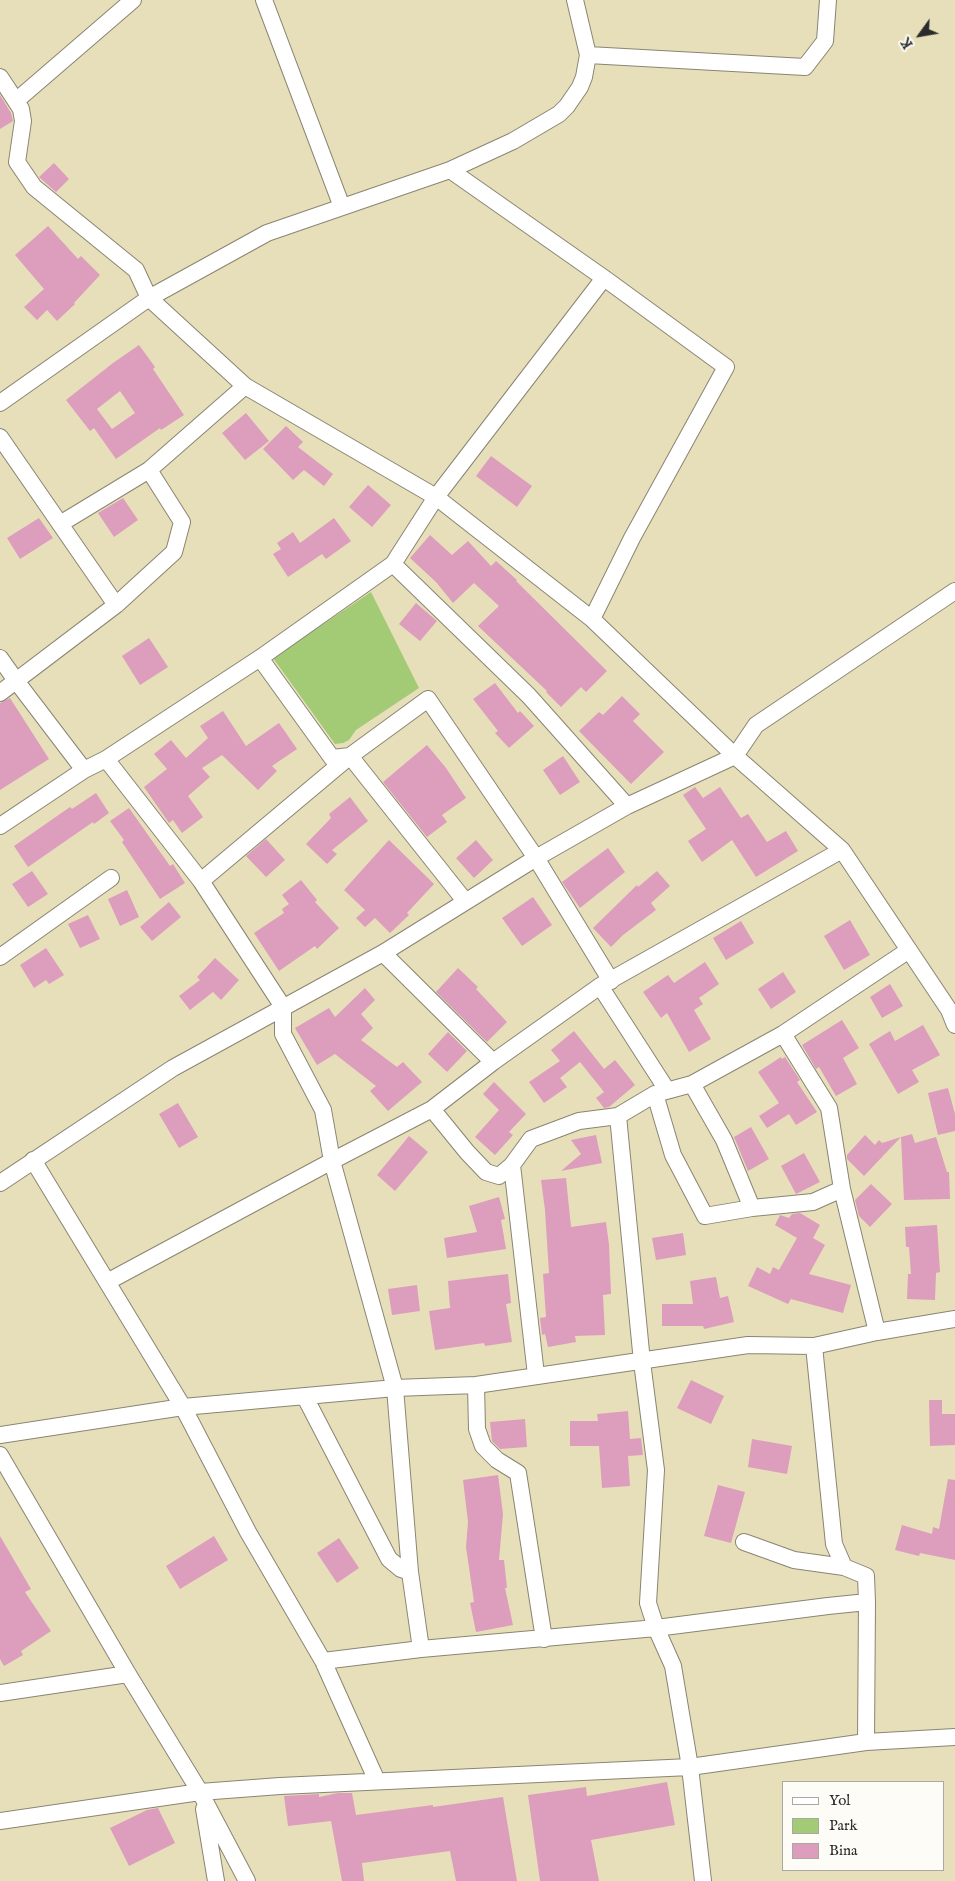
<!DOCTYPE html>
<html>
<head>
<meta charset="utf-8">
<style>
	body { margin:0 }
	#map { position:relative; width:955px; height:1881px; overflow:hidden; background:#e7dfba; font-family:"IM FELL English",serif }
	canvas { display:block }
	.legend { position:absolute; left:782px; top:1781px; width:162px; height:90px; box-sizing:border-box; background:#fdfcf7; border:1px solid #a9a8a5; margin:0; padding:6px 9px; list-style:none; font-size:15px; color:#2b2b2b }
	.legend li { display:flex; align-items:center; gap:10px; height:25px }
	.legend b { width:25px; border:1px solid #a9a8a5 }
	.north { position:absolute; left:895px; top:10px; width:50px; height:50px; -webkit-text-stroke:4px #fdfcf7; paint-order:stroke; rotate:238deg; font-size:14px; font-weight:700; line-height:20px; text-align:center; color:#2b2b2b }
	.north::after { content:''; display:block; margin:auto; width:18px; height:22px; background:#2b2b2b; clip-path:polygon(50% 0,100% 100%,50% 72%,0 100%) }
</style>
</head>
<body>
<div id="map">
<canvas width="955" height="1881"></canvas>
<ul class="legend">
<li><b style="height:6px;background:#fff"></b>Yol</li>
<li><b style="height:14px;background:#a3ca75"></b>Park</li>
<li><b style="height:14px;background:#dd9dbd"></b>Bina</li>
</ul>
<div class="north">K</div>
</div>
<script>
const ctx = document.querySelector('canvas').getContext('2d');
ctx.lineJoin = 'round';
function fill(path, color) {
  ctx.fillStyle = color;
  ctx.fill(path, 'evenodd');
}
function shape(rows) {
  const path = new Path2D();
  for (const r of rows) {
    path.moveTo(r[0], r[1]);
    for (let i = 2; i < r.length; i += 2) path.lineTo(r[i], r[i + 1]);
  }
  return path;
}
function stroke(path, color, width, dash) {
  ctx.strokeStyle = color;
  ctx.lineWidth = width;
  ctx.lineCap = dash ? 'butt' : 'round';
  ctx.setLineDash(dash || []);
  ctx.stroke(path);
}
fill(shape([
	[371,592,419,688,356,730,349,740,343,743,335,744,273,658]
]), '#a3ca75');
fill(shape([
	[0,95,11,113,13,121,0,129],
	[54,163,69,179,56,192,39,177],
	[48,226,78,259,81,256,100,275,74,303,75,304,57,321,47,310,37,320,24,307,44,289,15,255],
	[139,345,155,367,153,369,184,415,161,430,160,428,116,459,94,428,90,431,66,400,113,363],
	[120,391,135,413,112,429,97,409],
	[246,413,269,441,245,460,222,433],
	[286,426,303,442,298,447,333,474,324,486,304,470,293,480,263,449],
	[491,456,532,486,517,507,476,476],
	[368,485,391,505,372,527,349,507],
	[123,498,138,520,114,537,98,513],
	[39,518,53,538,20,559,7,538],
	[334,518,351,541,326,559,322,554,288,577,273,554,281,549,277,543,293,532,300,543],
	[430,535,452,555,468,541,491,566,496,561,517,580,516,581,607,671,586,692,581,687,561,707,546,692,547,691,478,626,499,606,474,583,453,603,436,582,410,558],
	[416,603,437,621,420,641,399,624],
	[149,638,168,667,140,685,122,656],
	[495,683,518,713,520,711,534,726,509,748,495,733,498,731,473,699],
	[622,696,640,714,633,721,664,752,631,784,579,731,599,712,603,715],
	[10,698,49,759,0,790,0,703],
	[223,711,246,746,279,723,297,749,272,766,277,771,258,790,222,755,202,768,210,777,188,796,203,817,182,833,173,820,169,823,144,787,167,769,154,754,171,740,186,758,208,738,200,726],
	[427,745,446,768,466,798,442,815,447,822,427,837,383,782],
	[563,756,580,782,560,795,543,770],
	[695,787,703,798,720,787,741,818,748,814,767,842,786,831,798,851,756,877,732,840,702,862,688,841,706,829,683,795],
	[96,793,109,813,94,824,93,822,28,867,14,846,70,807,72,809],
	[350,797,368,821,332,850,337,854,327,864,306,844,331,818,329,814],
	[129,808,170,866,173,864,185,883,160,899,122,842,124,840,110,821],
	[266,839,285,860,266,877,246,856],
	[389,840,434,884,407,913,409,915,390,933,375,918,365,927,356,918,365,910,344,890],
	[476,840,493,860,474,878,456,858],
	[608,848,625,872,580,908,562,882],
	[32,871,48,894,28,907,12,884],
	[657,871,670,886,651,903,656,910,623,935,611,947,593,928,637,885,638,887],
	[301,880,317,900,315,902,339,928,317,949,315,946,279,971,254,933,284,913,282,909,289,904,282,895],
	[127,890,139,917,120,926,108,899],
	[533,897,552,925,522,946,502,918],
	[169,902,181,917,152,941,140,927],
	[88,915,100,939,80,948,68,924],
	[850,920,870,955,844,970,824,936],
	[741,921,754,943,726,960,713,938],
	[46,948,64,975,49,984,46,980,34,988,20,965],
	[215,958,239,980,221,1000,213,992,190,1010,179,996,200,980,197,977],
	[705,962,719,984,699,998,703,1004,694,1010,711,1039,689,1052,667,1013,661,1018,643,992,668,975,674,983],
	[458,968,478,987,476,989,507,1022,487,1042,436,992],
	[783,972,796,992,771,1009,758,989],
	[890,984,903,1006,882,1018,870,997],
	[365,988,375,1000,361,1014,373,1028,361,1040,397,1067,403,1062,422,1082,388,1111,370,1091,376,1086,335,1054,317,1065,295,1028,329,1008,335,1017],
	[842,1020,859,1048,843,1058,857,1084,836,1096,819,1067,816,1069,802,1045],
	[923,1025,940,1055,912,1070,919,1082,898,1094,869,1044,890,1031,895,1041],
	[574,1031,604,1069,615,1060,635,1085,609,1107,604,1108,596,1098,604,1092,580,1062,560,1078,567,1087,544,1103,529,1082,560,1061,551,1050],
	[448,1032,467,1051,447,1072,428,1054],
	[781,1057,782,1059,785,1057,800,1080,797,1082,817,1112,796,1125,789,1114,767,1128,759,1116,779,1103,758,1072],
	[494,1082,526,1114,509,1132,513,1135,495,1155,475,1137,499,1110,483,1094],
	[948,1088,955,1114,955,1131,938,1135,928,1093],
	[178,1103,198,1137,179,1148,159,1114],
	[751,1127,769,1159,748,1171,734,1137],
	[912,1134,915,1143,936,1137,947,1172,949,1172,950,1199,904,1200,901,1137],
	[596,1135,602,1163,561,1171,581,1154,571,1140],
	[865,1135,875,1145,879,1140,882,1143,901,1137,864,1176,847,1159,847,1155],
	[409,1136,428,1152,395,1191,377,1175],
	[804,1153,820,1182,796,1194,781,1166],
	[566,1178,571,1227,606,1222,609,1245,611,1294,603,1295,605,1335,575,1336,576,1342,548,1347,545,1334,542,1335,540,1318,546,1317,543,1274,549,1273,545,1210,541,1180],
	[871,1184,892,1204,870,1227,859,1216,855,1200],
	[499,1197,505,1219,501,1220,506,1249,447,1258,444,1238,477,1232,469,1206],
	[800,1213,820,1225,813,1238,825,1245,809,1274,851,1285,843,1313,791,1299,788,1304,748,1286,757,1267,770,1274,773,1267,779,1270,797,1238,775,1225,780,1215,789,1218,792,1214],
	[937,1225,940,1272,936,1273,935,1300,907,1299,908,1274,911,1274,909,1247,906,1247,905,1227],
	[683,1233,686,1255,656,1260,652,1238],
	[508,1274,511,1303,506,1304,512,1342,485,1346,484,1343,435,1350,429,1311,450,1308,448,1281],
	[716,1277,720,1298,728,1296,734,1322,704,1329,703,1326,662,1326,662,1304,693,1304,690,1281],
	[417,1285,420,1311,392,1315,388,1289],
	[691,1380,724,1396,711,1424,677,1408],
	[929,1400,942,1400,942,1414,955,1414,955,1445,930,1446],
	[628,1411,630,1439,641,1438,643,1455,628,1456,630,1486,602,1488,599,1446,570,1446,570,1421,598,1421,597,1414],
	[525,1419,527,1447,500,1449,492,1441,490,1422],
	[752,1439,792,1446,787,1474,748,1467],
	[498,1475,503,1514,499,1560,504,1560,507,1588,505,1588,513,1625,476,1632,470,1603,474,1602,466,1547,468,1522,463,1480],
	[948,1479,955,1480,955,1560,920,1553,919,1556,895,1550,902,1525,932,1534,933,1527,939,1529],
	[718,1485,745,1492,731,1543,704,1536],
	[0,1536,31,1589,25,1592,51,1631,21,1651,23,1655,4,1666,0,1659],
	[214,1536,228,1560,180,1589,166,1566],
	[339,1538,359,1568,337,1583,317,1553],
	[667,1782,675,1825,591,1840,599,1881,540,1881,528,1795,586,1787,587,1796],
	[338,1793,352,1793,356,1815,433,1805,433,1807,503,1797,517,1881,456,1881,450,1851,362,1863,364,1881,342,1881,331,1821,288,1826,284,1796,319,1794,319,1797],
	[158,1808,175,1843,129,1866,110,1828,147,1810]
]), '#dd9dbd');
const minor = shape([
	[264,0,342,207],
	[575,0,588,55,805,67,825,41,828,0],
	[0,77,21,109,23,121,17,162,34,187,136,270,149,298,245,386,436,497,592,619,735,756,842,850,949,1010,955,1025],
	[17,100,133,0],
	[450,170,513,141,559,114,567,106,580,87,584,77,588,55],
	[0,403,149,298,267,233,450,170,604,278,726,367,632,538,592,619],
	[0,437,116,605],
	[60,524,149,470,245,386],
	[393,564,529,696,627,806],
	[0,658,17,682,84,770],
	[260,658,332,758,350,756,465,901],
	[0,693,116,605,174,552,182,522,149,470],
	[106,759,201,881,283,1007,283,1034,323,1110,332,1161,395,1388,410,1572,421,1649],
	[0,826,84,770,106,759,260,658,393,564,436,497,604,278],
	[201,881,350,756,428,699,536,858,611,981],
	[383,953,493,1062],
	[0,957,111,878],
	[600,986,667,1090],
	[783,1034,829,1108,842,1189,877,1332],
	[692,1084,724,1140,752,1208],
	[655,1094,673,1155,705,1216,752,1208,813,1202,842,1189],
	[432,1109,467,1152,486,1172,499,1176,512,1165,531,1139,579,1121,618,1116,655,1094,692,1084,783,1034,909,950],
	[618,1116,642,1362,656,1470,648,1603,656,1628,673,1666,690,1767,703,1881],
	[33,1160,183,1407,248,1532,323,1661,377,1781],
	[512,1165,536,1375],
	[0,1183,173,1068,383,953,536,858,627,806,735,756,756,725,955,591],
	[107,1282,332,1161,432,1109,493,1062,600,986,842,850],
	[814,1346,834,1544,844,1567,866,1576,867,1602,866,1742],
	[476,1385,477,1429,483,1446,497,1460,518,1473,544,1639],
	[305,1397,389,1559,401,1569,410,1572],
	[0,1435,183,1407,395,1388,476,1385,748,1345,814,1346,877,1332,955,1319],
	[0,1455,128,1674,200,1792,247,1881],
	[744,1542,794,1560,844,1567],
	[323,1661,421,1649,656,1628,828,1606,867,1602],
	[0,1693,128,1674],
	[204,1809,216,1881],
	[0,1821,200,1792,280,1786,690,1767,866,1742,955,1737]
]);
stroke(minor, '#898572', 18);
stroke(minor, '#fff', 16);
</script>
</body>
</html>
